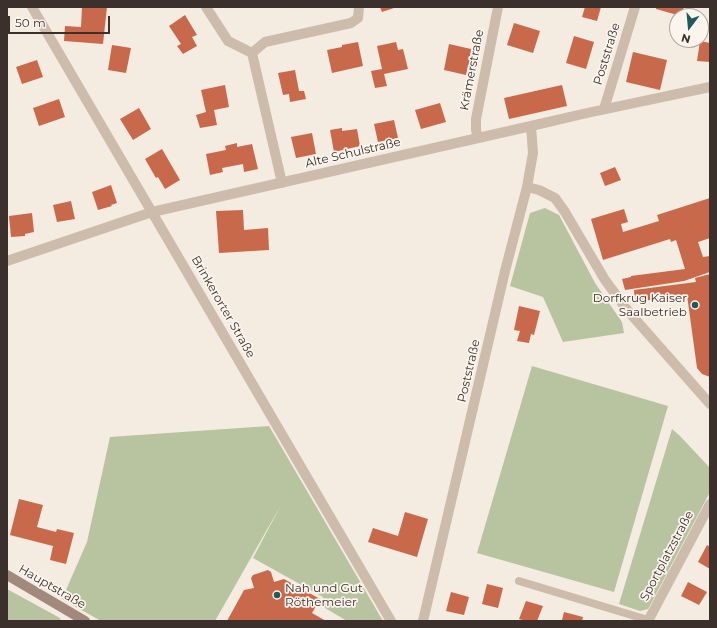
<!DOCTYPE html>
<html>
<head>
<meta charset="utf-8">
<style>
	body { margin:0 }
	#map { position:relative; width:717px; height:628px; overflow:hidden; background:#f4ebe1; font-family:Montserrat,sans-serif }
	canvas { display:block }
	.frame { position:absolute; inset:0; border:8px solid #3b302b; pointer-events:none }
	.north { position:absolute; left:669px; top:8px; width:40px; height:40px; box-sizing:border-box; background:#fbf5ee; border:1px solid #aea6a0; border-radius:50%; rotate:196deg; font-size:11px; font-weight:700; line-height:16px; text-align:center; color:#3b302b }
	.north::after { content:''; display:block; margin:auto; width:14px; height:18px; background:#1f5a5e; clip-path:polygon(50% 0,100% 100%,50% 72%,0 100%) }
	.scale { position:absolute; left:8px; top:16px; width:102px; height:18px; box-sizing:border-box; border:2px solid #3b302b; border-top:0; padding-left:5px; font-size:12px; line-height:14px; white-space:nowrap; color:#3b302b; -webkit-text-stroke:3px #fbf5ee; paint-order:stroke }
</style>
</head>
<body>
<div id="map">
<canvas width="717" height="628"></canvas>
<div class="frame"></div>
<div class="north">N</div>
<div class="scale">50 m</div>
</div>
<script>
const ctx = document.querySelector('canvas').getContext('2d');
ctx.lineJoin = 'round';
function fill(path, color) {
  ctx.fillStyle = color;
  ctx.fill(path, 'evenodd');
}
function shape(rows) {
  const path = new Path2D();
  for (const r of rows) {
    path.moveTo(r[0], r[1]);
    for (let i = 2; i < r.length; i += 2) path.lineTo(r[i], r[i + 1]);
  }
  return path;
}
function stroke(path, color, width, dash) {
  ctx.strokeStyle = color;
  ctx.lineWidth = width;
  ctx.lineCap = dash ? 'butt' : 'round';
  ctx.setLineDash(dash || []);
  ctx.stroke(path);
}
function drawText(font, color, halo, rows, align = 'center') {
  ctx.font = font + ' Montserrat,sans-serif';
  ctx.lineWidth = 3.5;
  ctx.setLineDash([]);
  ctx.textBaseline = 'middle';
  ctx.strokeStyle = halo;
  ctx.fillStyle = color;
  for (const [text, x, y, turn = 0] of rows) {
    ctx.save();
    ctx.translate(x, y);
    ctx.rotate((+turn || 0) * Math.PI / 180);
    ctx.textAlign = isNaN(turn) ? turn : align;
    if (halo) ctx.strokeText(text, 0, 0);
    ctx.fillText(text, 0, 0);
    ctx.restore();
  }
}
fill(shape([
	[545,208,559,215,595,283,622,322,624,333,563,342,543,297,510,286,530,213],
	[532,366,668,406,614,592,477,553],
	[269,426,383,621,347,621,320,605,323,597,253,558,281,505,215,621,101,621,62,599,87,542,110,437],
	[672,429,680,436,710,468,710,492,648,609,640,611,619,604],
	[7,589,60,618,61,621,7,621]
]), '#b8c4a0');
fill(shape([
	[82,7,107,7,103,44,64,41,65,26,81,27],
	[380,7,397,7,382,12],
	[585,7,601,7,597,21,582,17],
	[656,7,684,7,681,16,656,9],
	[185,15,197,35,192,37,197,46,183,54,177,46,181,44,169,26],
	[514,23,540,31,533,53,507,45],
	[574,36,594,42,586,69,566,63],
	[700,41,710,43,710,62,697,61],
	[358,42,363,66,332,73,327,50,342,47,342,45],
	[396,42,398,50,403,49,408,69,384,74,387,86,375,88,371,71,382,69,377,46],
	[449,44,471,49,470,57,475,58,473,66,468,65,466,75,444,70],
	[112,45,131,48,126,73,108,70],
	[633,52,667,60,660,90,626,82],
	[37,60,43,77,22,84,16,67],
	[295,70,299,91,304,91,306,99,290,102,289,94,283,95,278,73],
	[225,85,229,107,214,110,217,125,200,128,196,115,206,112,201,90],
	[562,85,567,106,509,119,504,98],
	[59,99,65,117,39,126,33,108],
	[440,103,446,122,421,129,415,110],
	[139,108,151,129,133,140,120,119],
	[394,120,398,138,378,142,374,124],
	[342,128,342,131,357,129,360,146,334,152,330,130],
	[312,133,316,154,296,158,291,137],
	[237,143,237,147,252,144,258,169,244,172,243,164,222,168,223,172,210,175,206,154,226,150,225,146],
	[162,149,180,180,165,189,158,177,156,178,145,159],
	[615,167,621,180,605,186,600,173],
	[111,185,117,203,111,205,112,206,98,210,92,192],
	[710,198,710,238,698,242,703,257,710,256,710,272,684,281,625,290,622,279,631,277,631,276,685,269,676,240,671,242,670,239,603,260,591,219,624,209,628,222,621,224,623,232,659,221,657,215],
	[71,201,75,219,57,222,53,205],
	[243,210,244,230,268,228,269,250,219,253,216,211],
	[32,213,34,232,25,234,25,236,11,237,9,216],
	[710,274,710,377,702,374,697,368,687,295,635,302,634,290,696,282,695,278],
	[519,306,540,311,534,335,531,334,529,343,517,341,520,331,514,330],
	[19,499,43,505,37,527,56,532,57,529,74,533,66,564,50,560,53,546,10,535],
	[405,512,428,519,417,557,368,542,373,528,398,536],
	[707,545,710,547,710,569,698,562],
	[268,570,271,572,274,582,284,579,320,599,312,613,326,621,227,621,244,590,254,588,251,578,253,575],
	[688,582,707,592,699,605,681,596],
	[487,584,503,588,498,608,482,604],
	[451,592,469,597,464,615,446,611],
	[526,601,543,606,537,621,526,621,519,619],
	[564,612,583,617,582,621,562,620]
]), '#c8694b');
stroke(shape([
	[519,581,648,620]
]), '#cdbbac', 8);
stroke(shape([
	[32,7,391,621],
	[206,7,228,41,252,53,282,183],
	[252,53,265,42,351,23,358,18,359,7],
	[604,109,635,7],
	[478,138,476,130,476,119,498,7],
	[527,187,539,190,555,198,565,212,605,280,628,311,710,404],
	[7,261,152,212,531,126,587,113,710,87],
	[423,621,505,271,527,187,533,153,531,126],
	[648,621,710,504]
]), '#cdbbac', 10);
stroke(shape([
	[7,575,85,621]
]), '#a18a7d', 10);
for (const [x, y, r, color] of [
	[695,305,4,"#1f5a5e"],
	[277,595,4,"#1f5a5e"]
]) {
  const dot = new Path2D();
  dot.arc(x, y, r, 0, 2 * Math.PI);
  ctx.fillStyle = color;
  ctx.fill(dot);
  stroke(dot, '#fbf5ee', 1.5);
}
drawText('12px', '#3b302b', '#fbf5ee', [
	["Poststraße",607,54,-73],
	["Krämerstraße",472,70,-79],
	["Alte Schulstraße",353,153,-13],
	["Brinkerorter Straße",223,307,60],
	["Poststraße",469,371,-77],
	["Sportplatzstraße",667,556,-62],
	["Hauptstraße",52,587,30]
]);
drawText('12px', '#3b302b', '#fbf5ee', [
	["Dorfkrug Kaiser",687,298],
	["Saalbetrieb",687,312],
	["Nah und Gut",285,588,"left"],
	["Röthemeier",285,602,"left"]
], 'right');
</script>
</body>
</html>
